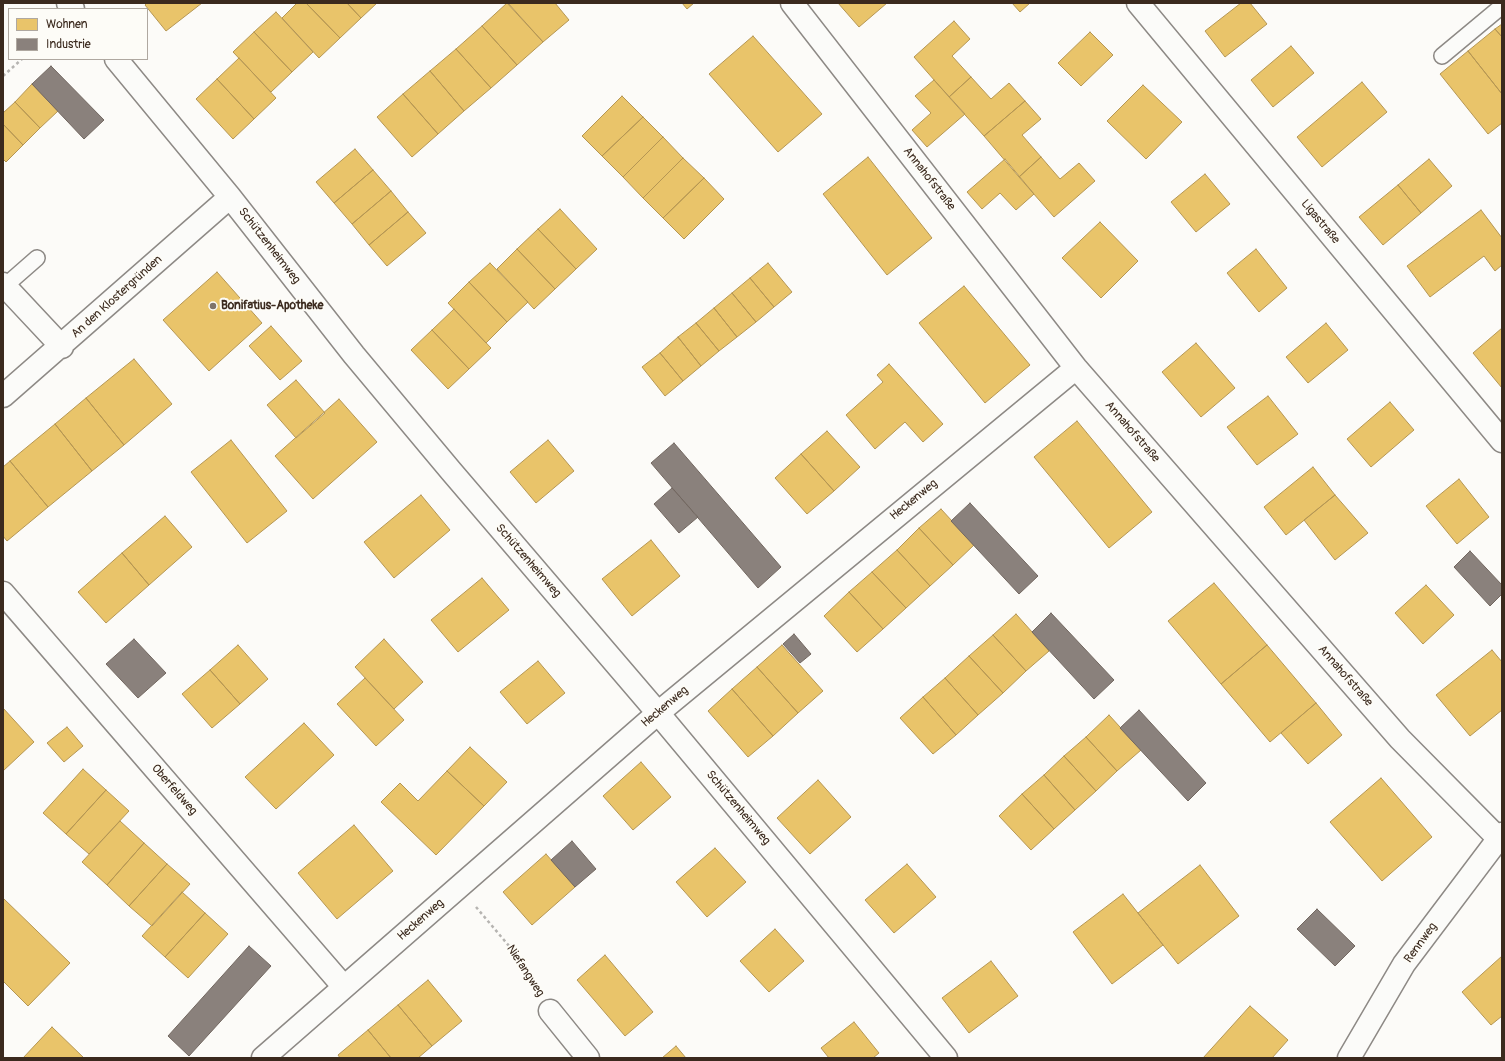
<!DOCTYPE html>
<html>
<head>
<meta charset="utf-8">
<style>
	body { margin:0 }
	#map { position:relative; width:1505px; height:1061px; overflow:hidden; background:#fcfbf8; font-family:Pangolin,sans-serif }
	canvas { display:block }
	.frame { position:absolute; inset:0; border:4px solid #3b2a1e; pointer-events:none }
	.legend { position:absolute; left:8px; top:8px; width:140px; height:52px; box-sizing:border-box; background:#fdfcf7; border:1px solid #afa8a0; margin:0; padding:5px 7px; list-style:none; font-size:12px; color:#3b2a1e }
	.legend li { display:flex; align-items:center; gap:8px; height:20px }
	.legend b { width:20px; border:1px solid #afa8a0 }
</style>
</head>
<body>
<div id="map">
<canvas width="1505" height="1061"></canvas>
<div class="frame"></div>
<ul class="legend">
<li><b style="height:11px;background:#e9c46a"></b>Wohnen</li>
<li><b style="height:11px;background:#8a817c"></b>Industrie</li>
</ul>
</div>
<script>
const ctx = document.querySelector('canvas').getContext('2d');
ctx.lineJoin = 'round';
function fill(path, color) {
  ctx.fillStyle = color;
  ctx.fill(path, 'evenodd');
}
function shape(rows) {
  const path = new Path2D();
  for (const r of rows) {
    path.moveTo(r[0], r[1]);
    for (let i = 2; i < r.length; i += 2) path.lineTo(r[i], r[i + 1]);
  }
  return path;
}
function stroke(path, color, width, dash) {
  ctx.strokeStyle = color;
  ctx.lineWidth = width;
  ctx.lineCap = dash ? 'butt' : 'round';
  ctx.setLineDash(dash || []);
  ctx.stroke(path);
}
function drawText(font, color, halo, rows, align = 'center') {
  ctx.font = font + ' Pangolin,sans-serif';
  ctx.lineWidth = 4;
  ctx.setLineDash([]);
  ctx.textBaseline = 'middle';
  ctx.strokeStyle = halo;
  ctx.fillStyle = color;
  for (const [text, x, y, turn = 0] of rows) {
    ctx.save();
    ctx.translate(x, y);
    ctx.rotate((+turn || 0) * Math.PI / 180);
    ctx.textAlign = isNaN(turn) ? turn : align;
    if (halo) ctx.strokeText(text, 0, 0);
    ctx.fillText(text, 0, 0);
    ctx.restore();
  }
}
const homes = shape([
	[147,3,202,3,166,31,145,5,147,3],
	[297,3,306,3,340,38,319,58,282,18,297,3],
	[306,3,347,3,361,18,340,38,306,3],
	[347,3,377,3,361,18,347,3],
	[507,3,543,42,517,65,482,26,507,3],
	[508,3,555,3,569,20,543,42,508,3],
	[682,3,694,3,687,9,682,3],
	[838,3,887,3,859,27,838,3],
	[1012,3,1030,3,1020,12,1012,3],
	[1241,3,1250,3,1267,24,1225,57,1205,31,1241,3],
	[276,12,313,52,292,72,254,32,276,12],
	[954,21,970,39,952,56,971,77,949,97,914,57,954,21],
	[1502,24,1502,37,1495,29,1502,24],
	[482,26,517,65,491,88,456,49,482,26],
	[1495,29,1502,37,1502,94,1468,51,1495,29],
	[254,32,292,72,271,92,233,52,254,32],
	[1090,32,1113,55,1081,86,1058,63,1090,32],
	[753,36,822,114,778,152,709,74,753,36],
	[1291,46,1314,73,1273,107,1251,80,1291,46],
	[456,49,491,88,464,111,430,71,456,49],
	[1468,51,1502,94,1502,123,1488,134,1440,74,1468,51],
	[239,58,276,98,254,119,217,79,239,58],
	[430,71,464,111,438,134,403,94,430,71],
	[971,77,991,99,1009,83,1025,101,984,136,949,97,971,77],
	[217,79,254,119,233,139,196,99,217,79],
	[934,80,965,114,927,147,912,130,931,113,915,96,934,80],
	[1362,82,1387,112,1322,167,1297,137,1362,82],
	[32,84,58,111,40,128,15,102,32,84],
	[1143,85,1182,122,1146,159,1107,121,1143,85],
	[403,94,438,134,412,157,377,117,403,94],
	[622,96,643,117,602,156,582,136,622,96],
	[1025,101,1041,119,1022,135,1041,157,1019,177,984,136,1025,101],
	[15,102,40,128,23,145,3,124,3,113,15,102],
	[643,117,663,137,623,177,602,156,643,117],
	[3,124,23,145,6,162,3,159,3,124],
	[663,137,683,158,643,198,623,177,663,137],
	[355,149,373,170,334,203,316,182,355,149],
	[868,157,932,238,887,275,823,194,868,157],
	[1041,157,1060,179,1079,163,1095,181,1054,217,1019,177,1041,157],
	[683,158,704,178,663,218,643,198,683,158],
	[1005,159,1034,194,1016,210,1000,193,982,209,967,192,1005,159],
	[1429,159,1452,186,1421,213,1398,185,1429,159],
	[373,170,391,191,352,224,334,203,373,170],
	[1205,174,1230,204,1196,232,1171,202,1205,174],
	[704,178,724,199,684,239,663,218,704,178],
	[1398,185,1421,213,1383,245,1359,217,1398,185],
	[391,191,408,212,369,245,352,224,391,191],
	[560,209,597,249,576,269,538,229,560,209],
	[1481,210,1502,238,1502,265,1495,271,1484,256,1430,297,1407,266,1481,210],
	[408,212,426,233,387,266,369,245,408,212],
	[1100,222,1138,261,1101,298,1062,258,1100,222],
	[538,229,576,269,555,289,517,249,538,229],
	[517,249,555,289,534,309,497,269,517,249],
	[1256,249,1287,288,1259,312,1227,273,1256,249],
	[490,263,528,302,507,322,469,282,490,263],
	[768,263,792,292,774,307,750,278,768,263],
	[217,272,262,323,209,371,163,320,217,272],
	[750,278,774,307,756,322,732,293,750,278],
	[469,282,507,322,486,343,448,303,469,282],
	[964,286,1030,365,985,403,919,323,964,286],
	[732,293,756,322,737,337,714,308,732,293],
	[714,308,737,337,719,351,696,323,714,308],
	[454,309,491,348,469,369,432,330,454,309],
	[696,323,719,351,701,366,678,337,696,323],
	[1326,323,1348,350,1308,383,1286,357,1326,323],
	[271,326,302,361,280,380,249,346,271,326],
	[1502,328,1502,388,1473,353,1502,328],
	[432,330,469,369,448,389,411,350,432,330],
	[678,337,701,366,683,381,660,353,678,337],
	[1196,343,1235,388,1201,417,1162,372,1196,343],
	[660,353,683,381,665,396,642,367,660,353],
	[134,359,172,404,124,445,86,398,134,359],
	[889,364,943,424,923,442,905,422,875,449,846,415,883,382,877,375,889,364],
	[296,380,325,413,296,438,267,405,296,380],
	[1268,396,1298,434,1257,465,1227,427,1268,396],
	[86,398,124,445,92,471,55,424,86,398],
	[339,399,377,442,313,499,275,456,339,399],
	[1390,402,1414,430,1371,467,1347,439,1390,402],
	[1077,421,1152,512,1109,548,1034,457,1077,421],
	[55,424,92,471,48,507,10,461,55,424],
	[827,431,860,467,834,491,801,454,827,431],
	[231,440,287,511,247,543,191,472,231,440],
	[548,440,574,471,536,503,510,472,548,440],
	[801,454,834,491,807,514,775,478,801,454],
	[10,461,48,507,7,541,3,536,3,467,10,461],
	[1313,467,1335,495,1286,535,1264,507,1313,467],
	[1459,479,1489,517,1457,544,1426,506,1459,479],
	[421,495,450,530,394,578,364,542,421,495],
	[1335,495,1368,533,1335,560,1304,520,1335,495],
	[941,509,974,545,953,565,919,528,941,509],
	[165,516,192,547,149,585,122,553,165,516],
	[919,528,953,565,930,586,897,550,919,528],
	[651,540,680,576,632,616,602,579,651,540],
	[897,550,930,586,906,608,872,572,897,550],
	[122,553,149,585,106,623,78,592,122,553],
	[872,572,906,608,883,629,849,592,872,572],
	[482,578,509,610,458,652,431,620,482,578],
	[1214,583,1267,645,1221,684,1168,621,1214,583],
	[1426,585,1454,615,1423,644,1395,613,1426,585],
	[849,592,883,629,857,652,824,616,849,592],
	[1016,614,1049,651,1026,671,993,635,1016,614],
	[993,635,1026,671,1003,693,969,656,993,635],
	[384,639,423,682,394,709,355,667,384,639],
	[238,645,268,679,240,704,210,670,238,645],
	[782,645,823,691,798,713,757,667,782,645],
	[1267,645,1316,703,1270,742,1221,684,1267,645],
	[1492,650,1502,662,1502,710,1470,736,1436,695,1492,650],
	[969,656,1003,693,978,715,945,678,969,656],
	[538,661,565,693,527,724,500,692,538,661],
	[757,667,798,713,773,736,732,689,757,667],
	[210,670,240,704,212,728,182,694,210,670],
	[365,678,404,720,376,746,337,704,365,678],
	[945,678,978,715,956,735,923,697,945,678],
	[732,689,773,736,748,757,708,711,732,689],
	[923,697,956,735,933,754,900,718,923,697],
	[1316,703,1342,735,1308,764,1281,733,1316,703],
	[3,708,34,742,3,771,3,708],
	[1109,715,1141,750,1117,771,1086,737,1109,715],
	[304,723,334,755,276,809,245,777,304,723],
	[67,727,83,746,64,762,47,743,67,727],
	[1086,737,1117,771,1096,791,1064,756,1086,737],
	[470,747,507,782,484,806,447,771,470,747],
	[1064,756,1096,791,1075,810,1044,775,1064,756],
	[641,762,671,797,633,830,603,796,641,762],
	[83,769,106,790,66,834,43,813,83,769],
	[447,771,484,806,436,855,381,802,400,783,418,801,447,771],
	[1044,775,1075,810,1054,829,1022,794,1044,775],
	[1381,778,1432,837,1382,881,1330,822,1381,778],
	[818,780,851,817,810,854,777,818,818,780],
	[106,790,129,811,89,854,66,834,106,790],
	[1022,794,1054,829,1031,850,999,816,1022,794],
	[120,821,144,843,107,885,82,862,120,821],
	[354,825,393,871,337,919,298,873,354,825],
	[144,843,167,864,129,906,107,885,144,843],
	[715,848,746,882,707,917,676,882,715,848],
	[546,854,575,887,532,925,503,892,546,854],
	[167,864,190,884,152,926,129,906,167,864],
	[907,864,936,897,894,933,865,900,907,864],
	[1200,865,1239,916,1178,964,1138,913,1200,865],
	[182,892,205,913,165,957,142,936,182,892],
	[1123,894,1163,945,1112,984,1073,932,1123,894],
	[3,898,70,963,28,1006,3,981,3,898],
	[205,913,228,934,188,978,165,957,205,913],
	[775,929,804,961,769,992,740,961,775,929],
	[605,955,653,1012,625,1036,577,980,605,955],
	[1502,956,1502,1016,1491,1025,1462,992,1502,956],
	[991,961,1018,996,969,1033,942,998,991,961],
	[428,980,462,1021,432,1046,398,1005,428,980],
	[398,1005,432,1046,418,1058,391,1058,368,1030,398,1005],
	[1250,1006,1288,1040,1272,1058,1203,1058,1250,1006],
	[854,1022,879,1053,873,1058,829,1058,821,1048,854,1022],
	[52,1027,84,1058,23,1058,52,1027],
	[368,1030,391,1058,340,1058,338,1055,368,1030],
	[676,1046,686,1058,662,1058,676,1046]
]);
fill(homes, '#e9c46a');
stroke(homes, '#b59653', 1);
const industry = shape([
	[51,66,104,120,84,139,32,84,51,66],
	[674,443,781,567,758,588,651,463,674,443],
	[672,488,698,517,679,533,654,504,672,488],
	[970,503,1038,576,1019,594,951,521,970,503],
	[1470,551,1502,585,1502,594,1490,606,1454,567,1470,551],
	[1051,613,1114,680,1094,699,1032,632,1051,613],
	[794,634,811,654,800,663,783,644,794,634],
	[134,639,166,673,138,698,106,664,134,639],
	[1139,710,1206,783,1188,801,1120,728,1139,710],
	[572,841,596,869,575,887,551,860,572,841],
	[1317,909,1355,946,1335,966,1297,929,1317,909],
	[249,946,271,966,189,1056,168,1036,249,946]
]);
fill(industry, '#8a817c');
stroke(industry, '#726760', 1);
const lane = shape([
	[1442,56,1502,6],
	[5,286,37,258]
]);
const street = shape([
	[68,3,73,9],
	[792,3,1076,368,1400,739,1498,838],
	[1138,3,1502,441],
	[116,59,230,197,354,355,451,471,658,713,946,1058],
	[3,284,62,347],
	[3,396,230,197],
	[3,593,344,987],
	[550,1011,588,1058],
	[263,1058,658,713,1076,368]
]);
const secondary = shape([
	[1349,1058,1404,964,1502,834]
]);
stroke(lane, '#8d8985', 18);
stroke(street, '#8d8985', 25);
stroke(secondary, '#8d8985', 25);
stroke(shape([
	[3,76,22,59],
	[476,907,515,953,536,988]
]), '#b6b4b1', 2.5, [3, 3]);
stroke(lane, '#fbfbf9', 15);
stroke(street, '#fbfbf9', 22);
stroke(secondary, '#fbfbf9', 22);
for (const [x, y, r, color] of [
	[213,306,4,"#7f736a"]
]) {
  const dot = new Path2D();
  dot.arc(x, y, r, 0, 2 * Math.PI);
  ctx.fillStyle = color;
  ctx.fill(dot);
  stroke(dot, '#fdfcf7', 1.5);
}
drawText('12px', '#3b2a1e', '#fdfcf7', [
	["Annahofstraße",929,179,52],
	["Ligastraße",1320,222,50],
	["Schützenheimweg",269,246,52],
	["An den Klostergründen",117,297,-42],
	["Annahofstraße",1132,432,49],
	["Heckenweg",914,500,-39],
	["Schützenheimweg",528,561,49],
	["Annahofstraße",1345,676,49],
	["Heckenweg",665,707,-40],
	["Oberfeldweg",174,790,49],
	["Schützenheimweg",738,808,50],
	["Heckenweg",421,920,-41],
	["Rennweg",1421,943,-54],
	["Niefangweg",525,971,57]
]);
drawText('bold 12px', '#3b2a1e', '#fdfcf7', [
	["Bonifatius-Apotheke",221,306]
], 'left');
</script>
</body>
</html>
